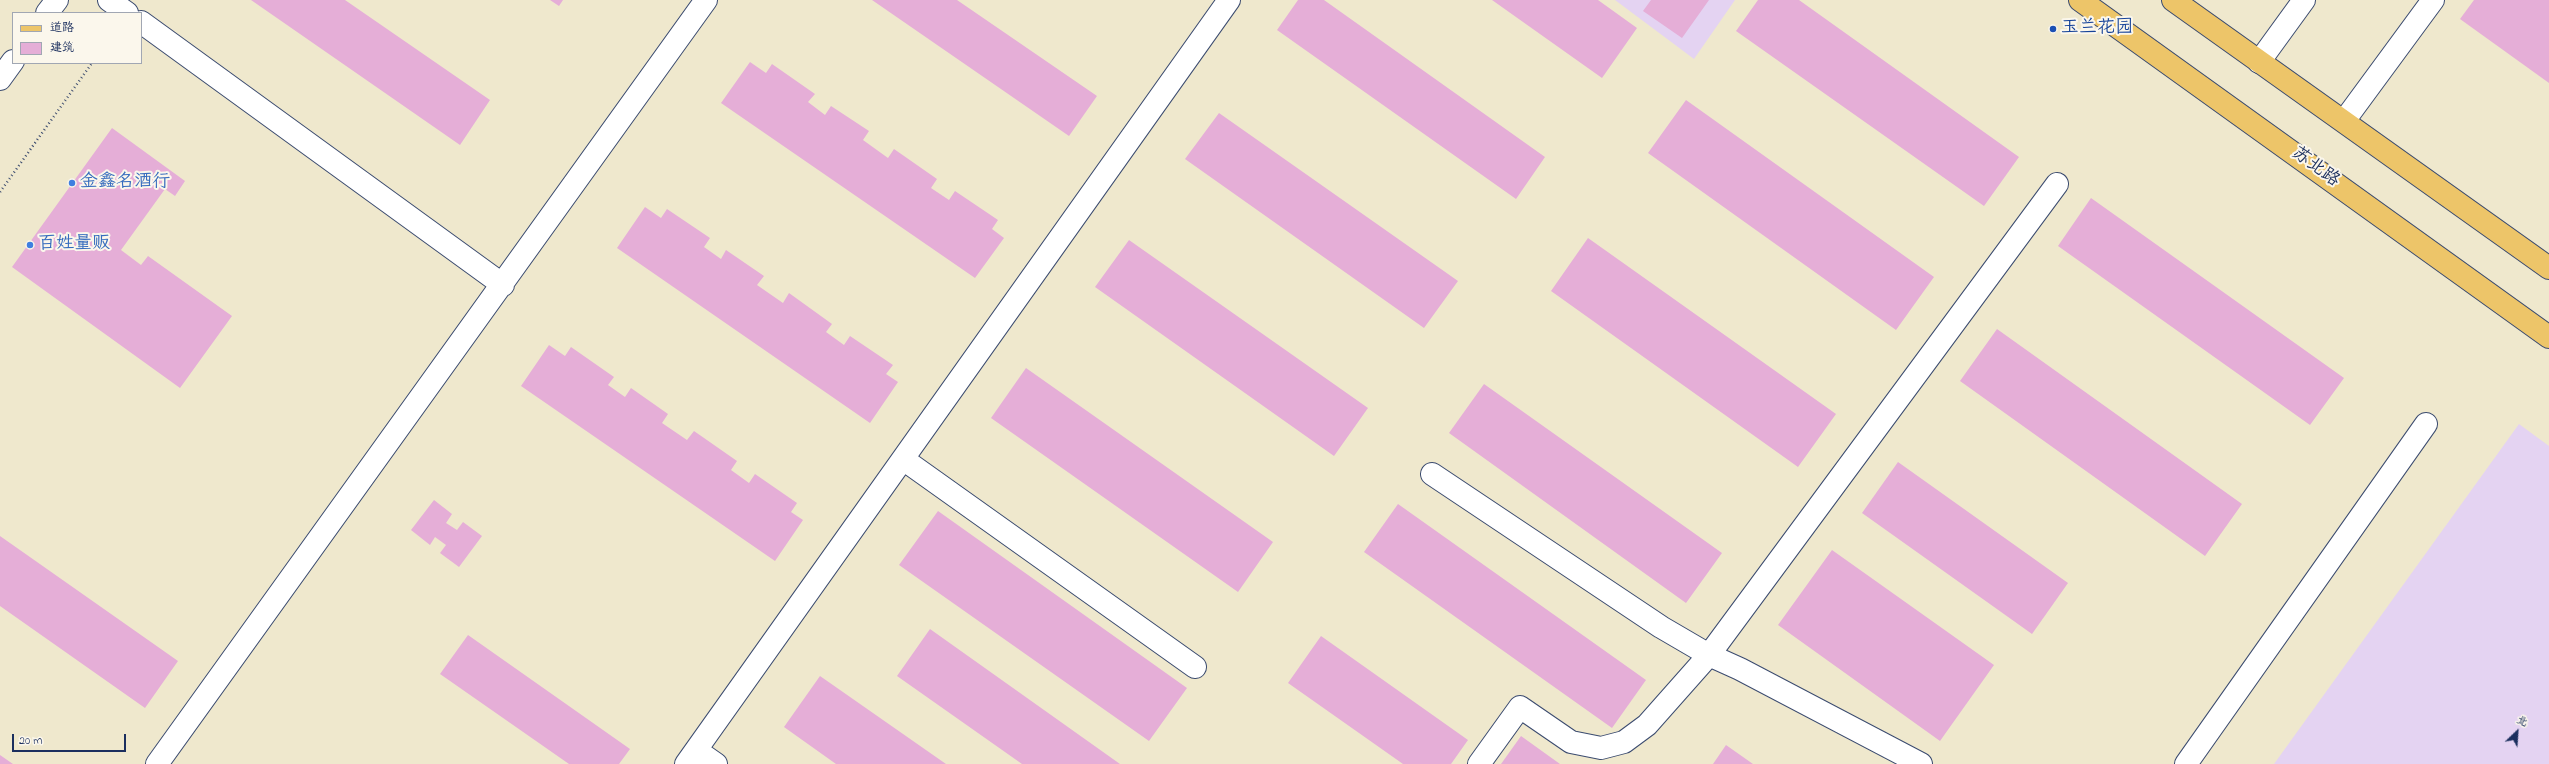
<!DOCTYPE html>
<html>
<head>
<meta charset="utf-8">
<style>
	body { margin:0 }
	#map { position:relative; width:2549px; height:764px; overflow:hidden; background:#efe8cd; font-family:"Indie Flower","LXGW WenKai TC",sans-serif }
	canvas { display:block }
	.legend { position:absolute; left:12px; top:12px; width:130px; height:52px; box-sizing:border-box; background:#fbf7ec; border:1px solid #a1a7b3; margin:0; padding:5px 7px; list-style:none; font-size:12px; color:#1b2f5e }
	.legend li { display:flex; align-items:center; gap:8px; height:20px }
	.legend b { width:20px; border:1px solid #a1a7b3 }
	.north { position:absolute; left:2497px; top:712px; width:40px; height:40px; -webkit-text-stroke:3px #fbf7ec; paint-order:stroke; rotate:25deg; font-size:11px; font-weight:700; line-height:16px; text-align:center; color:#1b2f5e }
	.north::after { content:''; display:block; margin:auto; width:14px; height:18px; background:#1b2f5e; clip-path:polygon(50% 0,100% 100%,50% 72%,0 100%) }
	.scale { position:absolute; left:12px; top:734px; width:114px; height:18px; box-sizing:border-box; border:2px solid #1b2f5e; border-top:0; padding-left:5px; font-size:12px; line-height:14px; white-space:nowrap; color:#1b2f5e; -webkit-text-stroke:3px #fbf7ec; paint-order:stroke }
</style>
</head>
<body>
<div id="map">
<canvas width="2549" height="764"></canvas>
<ul class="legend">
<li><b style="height:5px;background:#edc569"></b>道路</li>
<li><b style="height:11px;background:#e5aed7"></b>建筑</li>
</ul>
<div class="north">北</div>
<div class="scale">20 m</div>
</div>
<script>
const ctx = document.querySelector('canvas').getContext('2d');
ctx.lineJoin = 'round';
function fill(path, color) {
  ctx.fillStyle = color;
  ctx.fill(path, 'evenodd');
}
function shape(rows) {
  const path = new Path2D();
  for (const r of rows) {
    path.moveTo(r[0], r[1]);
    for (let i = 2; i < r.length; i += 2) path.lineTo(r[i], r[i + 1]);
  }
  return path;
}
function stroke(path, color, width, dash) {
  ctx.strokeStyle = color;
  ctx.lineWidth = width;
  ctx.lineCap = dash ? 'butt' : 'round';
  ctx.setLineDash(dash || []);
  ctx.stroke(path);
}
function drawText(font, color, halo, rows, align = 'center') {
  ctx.font = font + ' "Indie Flower","LXGW WenKai TC",sans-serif';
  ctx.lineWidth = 4;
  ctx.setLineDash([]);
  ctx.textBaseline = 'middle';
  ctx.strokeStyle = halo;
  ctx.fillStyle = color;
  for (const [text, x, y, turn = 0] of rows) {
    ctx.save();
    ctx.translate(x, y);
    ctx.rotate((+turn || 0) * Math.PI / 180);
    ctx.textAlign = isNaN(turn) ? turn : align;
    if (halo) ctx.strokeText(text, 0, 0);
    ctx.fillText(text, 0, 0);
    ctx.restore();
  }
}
fill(shape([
	[1615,0,1735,0,1694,59],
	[2519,424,2549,446,2549,764,2274,764]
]), '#e4d3f2');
fill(shape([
	[251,0,345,0,490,100,460,145],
	[550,0,563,0,559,6],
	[872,0,957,0,1097,96,1069,136],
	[1298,0,1324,0,1545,157,1516,199,1277,30],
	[1492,0,1598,0,1637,28,1602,78],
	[1651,0,1709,0,1682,38,1643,11],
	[1758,0,1799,0,2019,157,1984,206,1736,31],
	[2474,0,2549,0,2549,83,2460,19],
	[750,62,766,73,772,64,815,94,808,102,825,115,831,106,869,131,863,140,888,158,894,149,937,179,931,188,949,200,955,191,998,220,992,229,1004,238,975,278,721,103],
	[1686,100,1934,277,1896,330,1648,153],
	[1219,113,1458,281,1424,328,1185,159],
	[112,128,185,181,175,196,165,189,121,250,141,265,148,256,232,316,180,388,12,267],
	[2091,198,2344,378,2310,425,2058,246],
	[645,207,661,218,667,209,710,238,704,247,721,259,726,250,764,276,757,285,783,303,789,293,832,324,826,332,844,345,850,336,893,365,886,374,898,382,870,423,617,248],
	[1588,238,1836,414,1798,467,1551,291],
	[1129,240,1368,408,1334,456,1095,287],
	[1997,329,2242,504,2205,556,1960,381],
	[549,345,565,356,571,347,614,377,608,385,625,397,631,388,668,414,662,423,687,440,694,431,737,461,731,470,749,483,755,474,797,503,791,512,803,520,775,561,521,386],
	[1026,368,1273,542,1238,592,991,418],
	[1484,384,1722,553,1686,603,1449,433],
	[1898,462,2068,583,2032,634,1862,513],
	[434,500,452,514,446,523,457,530,463,522,482,536,459,567,440,553,446,545,435,537,430,545,411,530],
	[1398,504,1646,680,1612,728,1364,552],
	[938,511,1187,688,1149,741,899,565],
	[0,536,178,661,145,708,0,606],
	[1832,550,1994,665,1940,741,1778,625],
	[930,629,1120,764,1022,764,897,676],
	[468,635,630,749,619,764,569,764,440,674],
	[1321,636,1468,740,1451,764,1403,764,1288,683],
	[820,676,946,764,836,764,784,727],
	[1521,736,1560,764,1501,764],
	[1726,745,1753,764,1713,764],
	[0,755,13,764,0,764]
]), '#e5aed7');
const minor = shape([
	[109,0,127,13],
	[47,13,57,0],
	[141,22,503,285],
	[2259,62,2304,0],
	[0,79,13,61],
	[2344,121,2433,0],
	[903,459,1195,667],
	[1432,474,1661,627,1709,655,1740,669,1921,764],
	[696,750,716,764],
	[157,764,706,0],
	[686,764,1229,0],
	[1479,764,1520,707,1571,742,1601,748,1624,742,1647,725,1709,655,2057,184],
	[2186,764,2426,424]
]);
const major = shape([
	[2080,0,2549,337],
	[2173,0,2549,268]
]);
stroke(minor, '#3b4b6f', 24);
stroke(major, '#3b4b6f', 24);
stroke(shape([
	[0,192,92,63]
]), '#3b4b6f', 2.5, [1, 3]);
stroke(minor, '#fff', 22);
stroke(major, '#edc569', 22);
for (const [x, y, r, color] of [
	[2053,29,4,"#1a4fb4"],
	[72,183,4,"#3f7fe0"],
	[30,245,4,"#3f7fe0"]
]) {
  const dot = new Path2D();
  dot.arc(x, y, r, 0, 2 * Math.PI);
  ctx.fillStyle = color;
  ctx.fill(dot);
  stroke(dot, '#fbf7ec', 1.5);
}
drawText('18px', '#164399', '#fbf7ec', [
	["玉兰花园",2061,29]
], 'left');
drawText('18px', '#1b2f5e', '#fbf7ec', [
	["苏北路",2315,168,36]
]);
drawText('18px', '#366cbe', '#fbf7ec', [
	["金鑫名酒行",80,183],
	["百姓量贩",38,245]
], 'left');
</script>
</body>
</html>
